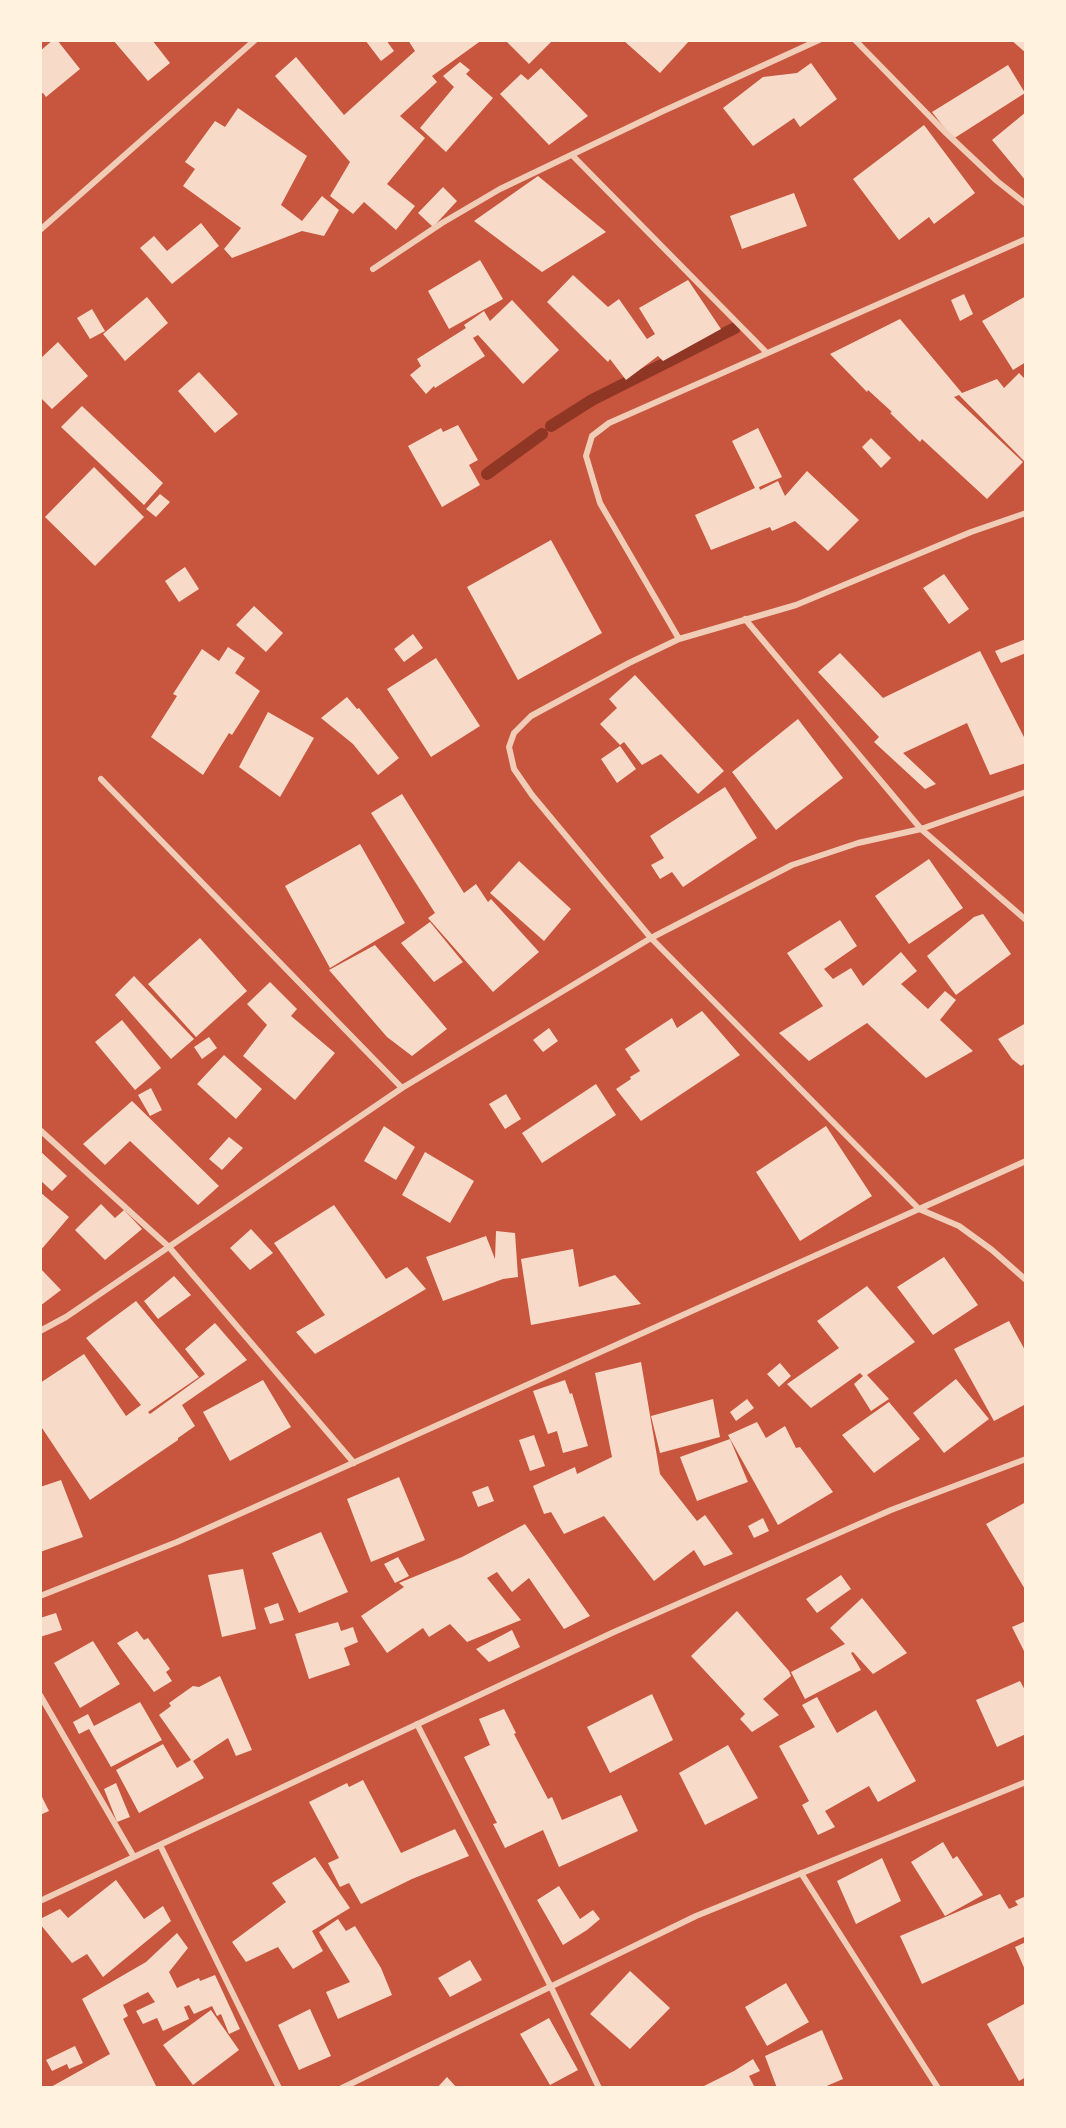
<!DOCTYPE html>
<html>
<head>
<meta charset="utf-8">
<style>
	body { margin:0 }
	#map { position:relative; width:1066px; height:2128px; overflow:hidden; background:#c8553d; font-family:Cabin,sans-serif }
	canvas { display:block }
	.frame { position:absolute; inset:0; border:42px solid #fff3e0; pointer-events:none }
</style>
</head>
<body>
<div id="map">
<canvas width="1066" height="2128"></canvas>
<div class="frame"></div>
</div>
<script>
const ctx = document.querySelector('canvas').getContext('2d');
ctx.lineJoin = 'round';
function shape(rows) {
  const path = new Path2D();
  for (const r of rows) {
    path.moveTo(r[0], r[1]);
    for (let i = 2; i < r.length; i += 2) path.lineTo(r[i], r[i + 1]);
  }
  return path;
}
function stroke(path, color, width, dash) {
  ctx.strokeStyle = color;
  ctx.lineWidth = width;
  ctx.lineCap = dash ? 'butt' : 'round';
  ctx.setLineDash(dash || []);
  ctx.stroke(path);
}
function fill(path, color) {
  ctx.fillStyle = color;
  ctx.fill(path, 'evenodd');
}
stroke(shape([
	[551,426,592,400,735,328],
	[487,474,542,434]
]), '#8f3625', 12);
fill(shape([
	[53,40,57,40,80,69,46,97,43,93,40,94,40,51],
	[113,40,152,40,170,63,148,81],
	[365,40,386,40,394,51,381,61],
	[408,40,482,40,432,76,437,82,400,116,425,138,387,184,415,206,396,230,364,202,353,214,330,196,350,162,275,76,296,57,344,115,415,51],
	[505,40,553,40,529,64],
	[623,40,690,40,660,73],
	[1011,40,1026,40,1026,53],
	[460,62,470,70,466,74,493,98,446,152,420,128,454,87,443,76],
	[811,63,837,99,800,127,794,118,753,146,723,108,763,77,797,73],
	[1008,65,1025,93,953,139,932,112],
	[541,68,588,116,549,145,500,94,521,74,528,80],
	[238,108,307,156,281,205,302,221,322,196,339,210,324,236,302,231,232,258,224,249,241,228,183,186,195,169,185,162,215,121,225,127],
	[1026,112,1026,181,992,140],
	[924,125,975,193,934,224,929,217,899,240,853,179],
	[538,176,606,232,542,272,474,221],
	[443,187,457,201,433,227,418,213],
	[794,193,807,226,742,249,730,216],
	[201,223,219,246,172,284,140,248,154,236,167,251],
	[480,260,503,299,449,329,428,291],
	[573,275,608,307,619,299,647,339,655,334,639,308,688,280,721,329,663,361,658,356,626,380,610,359,608,362,547,302],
	[964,294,973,314,960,321,951,300],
	[1026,296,1026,362,1013,370,982,321],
	[147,297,168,323,125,361,103,334],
	[512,300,559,350,523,384,478,335,473,338,485,356,435,388,434,386,426,394,410,375,421,366,417,359,466,328,464,325,484,311,490,321],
	[92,309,105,331,90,339,77,318],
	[900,319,962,393,997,379,1004,388,1019,373,1026,380,1026,463,959,395,954,397,1023,462,987,499,922,439,920,442,890,413,892,412,868,390,867,392,830,354],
	[58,342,88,376,52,409,40,397,40,359],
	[199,372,238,414,215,433,178,391],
	[82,406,163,483,144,505,61,427],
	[458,425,478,460,469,465,480,485,442,507,408,446,441,428,443,432],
	[758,428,782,477,759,487,760,490,778,481,785,496,807,471,859,520,828,551,795,521,772,531,770,527,711,550,695,515,755,488,732,441],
	[871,438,891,458,881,468,862,447],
	[94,467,144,517,95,566,45,517],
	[160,494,170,502,156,517,146,509],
	[551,540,602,633,518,680,467,587],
	[185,567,199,589,179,602,165,581],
	[944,574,969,609,949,624,923,588],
	[254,606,283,633,266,652,236,625],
	[413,634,423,648,404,662,394,649],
	[1026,639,1026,653,1001,663,995,651],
	[228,647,245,658,235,673,260,691,232,735,229,733,203,775,151,737,177,696,173,694,202,649,219,661],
	[980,651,1026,741,1026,763,990,775,967,723,903,753,936,784,925,789,874,742,879,737,818,672,840,653,883,698],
	[436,658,480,726,431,757,387,689],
	[635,675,724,771,698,794,661,754,642,765,624,742,620,745,600,724,617,708,609,699],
	[347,697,357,709,359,708,399,758,378,775,353,744,321,718],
	[268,712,314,738,280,797,239,767],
	[798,719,843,778,776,830,732,772],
	[620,746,636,769,617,783,601,759],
	[725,787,757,838,683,887,672,872,660,879,651,865,664,858,650,836],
	[402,794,464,893,476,884,488,902,491,899,539,952,493,992,428,918,435,913,371,813],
	[360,844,405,923,330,968,285,886],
	[929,859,963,908,909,944,875,896],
	[519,861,571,909,544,941,490,893],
	[983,914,1011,954,956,995,927,956,974,917],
	[840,920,857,946,824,969,833,979,851,968,863,986,901,952,917,971,901,984,928,1009,945,991,956,1000,940,1020,973,1051,926,1078,867,1023,809,1061,779,1033,823,1006,787,953],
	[430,922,463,962,434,982,401,943],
	[200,938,247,991,196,1037,148,984],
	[375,945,447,1029,412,1056,387,1037,329,970],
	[134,976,194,1039,171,1059,115,995],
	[270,982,297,1009,291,1016,335,1053,295,1100,243,1056,267,1025,247,1004],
	[702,1011,740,1055,641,1121,616,1089,631,1079,630,1077,640,1071,625,1049,672,1018,677,1028],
	[122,1020,161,1068,135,1090,95,1042],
	[1026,1023,1026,1063,1021,1066,1012,1059,998,1039],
	[549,1028,558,1041,543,1052,533,1040],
	[209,1037,217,1048,202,1059,194,1047],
	[224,1055,262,1089,236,1119,197,1084],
	[596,1084,616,1115,542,1163,522,1133],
	[151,1088,162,1110,150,1116,138,1095],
	[506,1094,521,1119,505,1129,489,1104],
	[132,1101,219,1186,198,1205,130,1141,105,1165,83,1144],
	[384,1126,415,1147,396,1180,364,1161],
	[826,1126,872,1196,800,1241,756,1172],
	[229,1137,243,1148,222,1170,209,1159],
	[40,1151,67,1176,52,1191,40,1180],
	[425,1152,474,1181,450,1223,402,1195],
	[40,1192,69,1217,40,1251],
	[101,1204,115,1218,124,1210,142,1229,105,1260,75,1230],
	[334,1205,386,1279,407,1267,426,1289,315,1354,296,1332,325,1315,274,1243],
	[251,1229,273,1253,250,1270,230,1248],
	[496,1231,515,1233,518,1277,503,1279,443,1301,426,1257,486,1236,495,1259],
	[573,1249,579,1287,615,1275,641,1304,531,1325,521,1259],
	[944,1257,978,1305,933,1335,897,1287],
	[40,1268,61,1290,40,1306],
	[174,1276,191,1295,158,1319,144,1301],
	[867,1286,915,1342,867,1375,889,1399,871,1411,854,1384,863,1376,860,1373,811,1408,787,1384,839,1348,817,1321],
	[136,1301,199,1377,148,1412,150,1414,205,1374,185,1349,215,1323,247,1360,182,1405,195,1426,178,1438,178,1440,90,1500,40,1425,40,1383,84,1354,126,1416,141,1405,86,1338],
	[1009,1321,1026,1352,1026,1404,994,1421,954,1349],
	[641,1362,660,1474,697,1521,705,1515,733,1554,704,1566,694,1550,654,1581,604,1516,564,1534,551,1512,544,1514,533,1486,575,1467,577,1474,612,1457,595,1373],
	[780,1363,791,1376,779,1387,767,1374],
	[956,1379,989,1419,944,1453,913,1413],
	[263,1380,291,1427,230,1461,203,1412],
	[565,1380,570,1394,572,1393,588,1446,563,1453,557,1431,548,1434,533,1391],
	[713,1399,720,1437,660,1453,651,1416],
	[747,1399,754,1408,736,1421,730,1412],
	[889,1402,920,1439,874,1473,842,1435],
	[757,1422,766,1438,785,1426,796,1448,800,1447,833,1492,778,1525,728,1435],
	[534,1435,545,1466,530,1471,519,1440],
	[730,1439,748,1482,697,1501,680,1457],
	[399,1477,425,1540,371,1562,347,1499],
	[61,1480,83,1537,40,1552,40,1487],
	[488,1486,494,1501,478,1507,472,1492],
	[1026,1502,1026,1591,986,1524],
	[763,1518,769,1531,754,1538,748,1526],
	[525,1524,590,1616,564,1629,529,1578,512,1592,497,1572,487,1578,521,1620,467,1642,450,1624,429,1637,423,1628,387,1653,361,1616,404,1587,399,1583,462,1557],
	[321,1532,348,1592,299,1613,272,1553],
	[398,1557,409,1576,395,1583,384,1564],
	[243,1569,256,1629,222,1637,208,1575],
	[841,1575,851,1589,817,1613,806,1599],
	[862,1598,907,1653,873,1674,853,1652,851,1653,861,1670,805,1699,791,1672,845,1644,830,1628],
	[278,1603,284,1620,270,1624,264,1608],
	[737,1611,789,1671,791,1676,763,1699,779,1715,752,1732,740,1719,745,1714,691,1656],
	[56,1613,62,1630,40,1637,40,1618],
	[1026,1621,1026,1655,1012,1627],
	[338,1622,341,1631,353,1627,358,1642,344,1648,350,1665,309,1679,295,1634],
	[512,1630,520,1647,489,1662,476,1649],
	[137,1631,144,1640,148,1638,170,1669,166,1672,172,1681,154,1692,117,1643],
	[93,1641,120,1684,80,1708,54,1663],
	[220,1676,252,1750,236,1756,228,1738,193,1761,204,1778,139,1813,116,1770,163,1744,177,1768,191,1760,159,1715,171,1706,169,1703,193,1686,199,1687],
	[1020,1681,1026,1692,1026,1734,997,1747,976,1700],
	[652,1694,673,1740,610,1773,587,1727],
	[817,1697,837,1733,876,1710,916,1781,878,1802,869,1786,825,1811,835,1827,818,1835,802,1805,809,1801,779,1746,815,1727,802,1705],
	[140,1702,162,1740,111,1767,89,1729,79,1734,73,1722,88,1714,94,1726],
	[504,1709,516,1733,514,1734,548,1799,552,1797,562,1820,621,1795,638,1831,559,1867,543,1830,505,1848,493,1824,497,1823,464,1757,490,1745,479,1719],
	[728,1745,758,1798,705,1825,679,1773],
	[363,1780,401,1853,455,1829,469,1856,412,1879,361,1904,349,1883,340,1887,328,1863,339,1858,309,1802,347,1783,349,1787],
	[116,1783,130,1817,117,1822,104,1789],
	[40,1793,49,1811,40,1815],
	[943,1842,953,1859,957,1856,983,1895,945,1916,911,1862],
	[315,1857,350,1908,312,1931,323,1951,293,1969,278,1947,246,1962,232,1942,286,1902,272,1883],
	[882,1858,901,1901,856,1924,837,1881],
	[116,1880,144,1919,163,1906,171,1921,103,1977,87,1954,72,1963,40,1924,40,1919,60,1909,68,1918],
	[559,1886,580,1919,593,1910,600,1919,587,1930,563,1945,537,1900],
	[1000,1894,1009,1909,1018,1905,1015,1901,1026,1896,1026,1936,922,1984,900,1936],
	[338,1919,346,1931,355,1926,381,1968,392,1995,338,2019,326,1992,350,1982,319,1932],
	[177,1933,188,1948,169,1972,177,1988,199,1978,200,1981,215,1975,240,2029,229,2034,221,2014,217,2016,212,2006,194,2014,189,2005,184,2007,189,2019,163,2031,157,2018,143,2024,136,2011,155,2002,148,1992,123,2005,128,2016,123,2019,157,2088,49,2088,110,2054,82,1999,146,1962],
	[1026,1942,1026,1972,1015,1947],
	[470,1960,482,1980,450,1997,438,1978],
	[630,1971,670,2008,630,2049,590,2014],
	[786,1983,809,2022,767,2046,745,2007],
	[1026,2003,1026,2077,1019,2081,987,2024],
	[310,2009,331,2056,299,2070,278,2025],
	[211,2010,239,2050,193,2085,163,2045],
	[549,2018,578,2070,550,2085,520,2034],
	[822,2030,843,2079,822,2088,777,2088,765,2056],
	[75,2046,83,2063,69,2069,67,2064,52,2071,46,2060],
	[753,2059,760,2071,749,2076,754,2086,700,2088,734,2071],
	[447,2077,457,2088,437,2088]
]), '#f7dbc8');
stroke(shape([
	[855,40,944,131,997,181,1026,204],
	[572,155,767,353],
	[40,230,255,40],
	[373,269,442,223,500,189,661,112,819,40],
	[1026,513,971,532,796,605,679,639,629,663,531,716,514,733,509,747,514,769,532,795,651,938,919,1209,959,1226,992,1250,1026,1280],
	[745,619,921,829,1026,792],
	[679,639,600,503,586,456,592,436,609,423,1026,239],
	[101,779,402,1088],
	[40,1130,169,1247,354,1463],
	[40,1331,66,1317,402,1088,651,938,792,865,858,843,921,829,1026,920],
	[40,1596,177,1542,1026,1161],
	[40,1695,134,1857],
	[417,1724,551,1987,599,2088],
	[160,1845,279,2088],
	[801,1873,938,2088],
	[40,1901,614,1632,891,1510,1026,1459],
	[342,2088,696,1916,1026,1782]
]), '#f1ccb7', 6);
</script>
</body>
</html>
